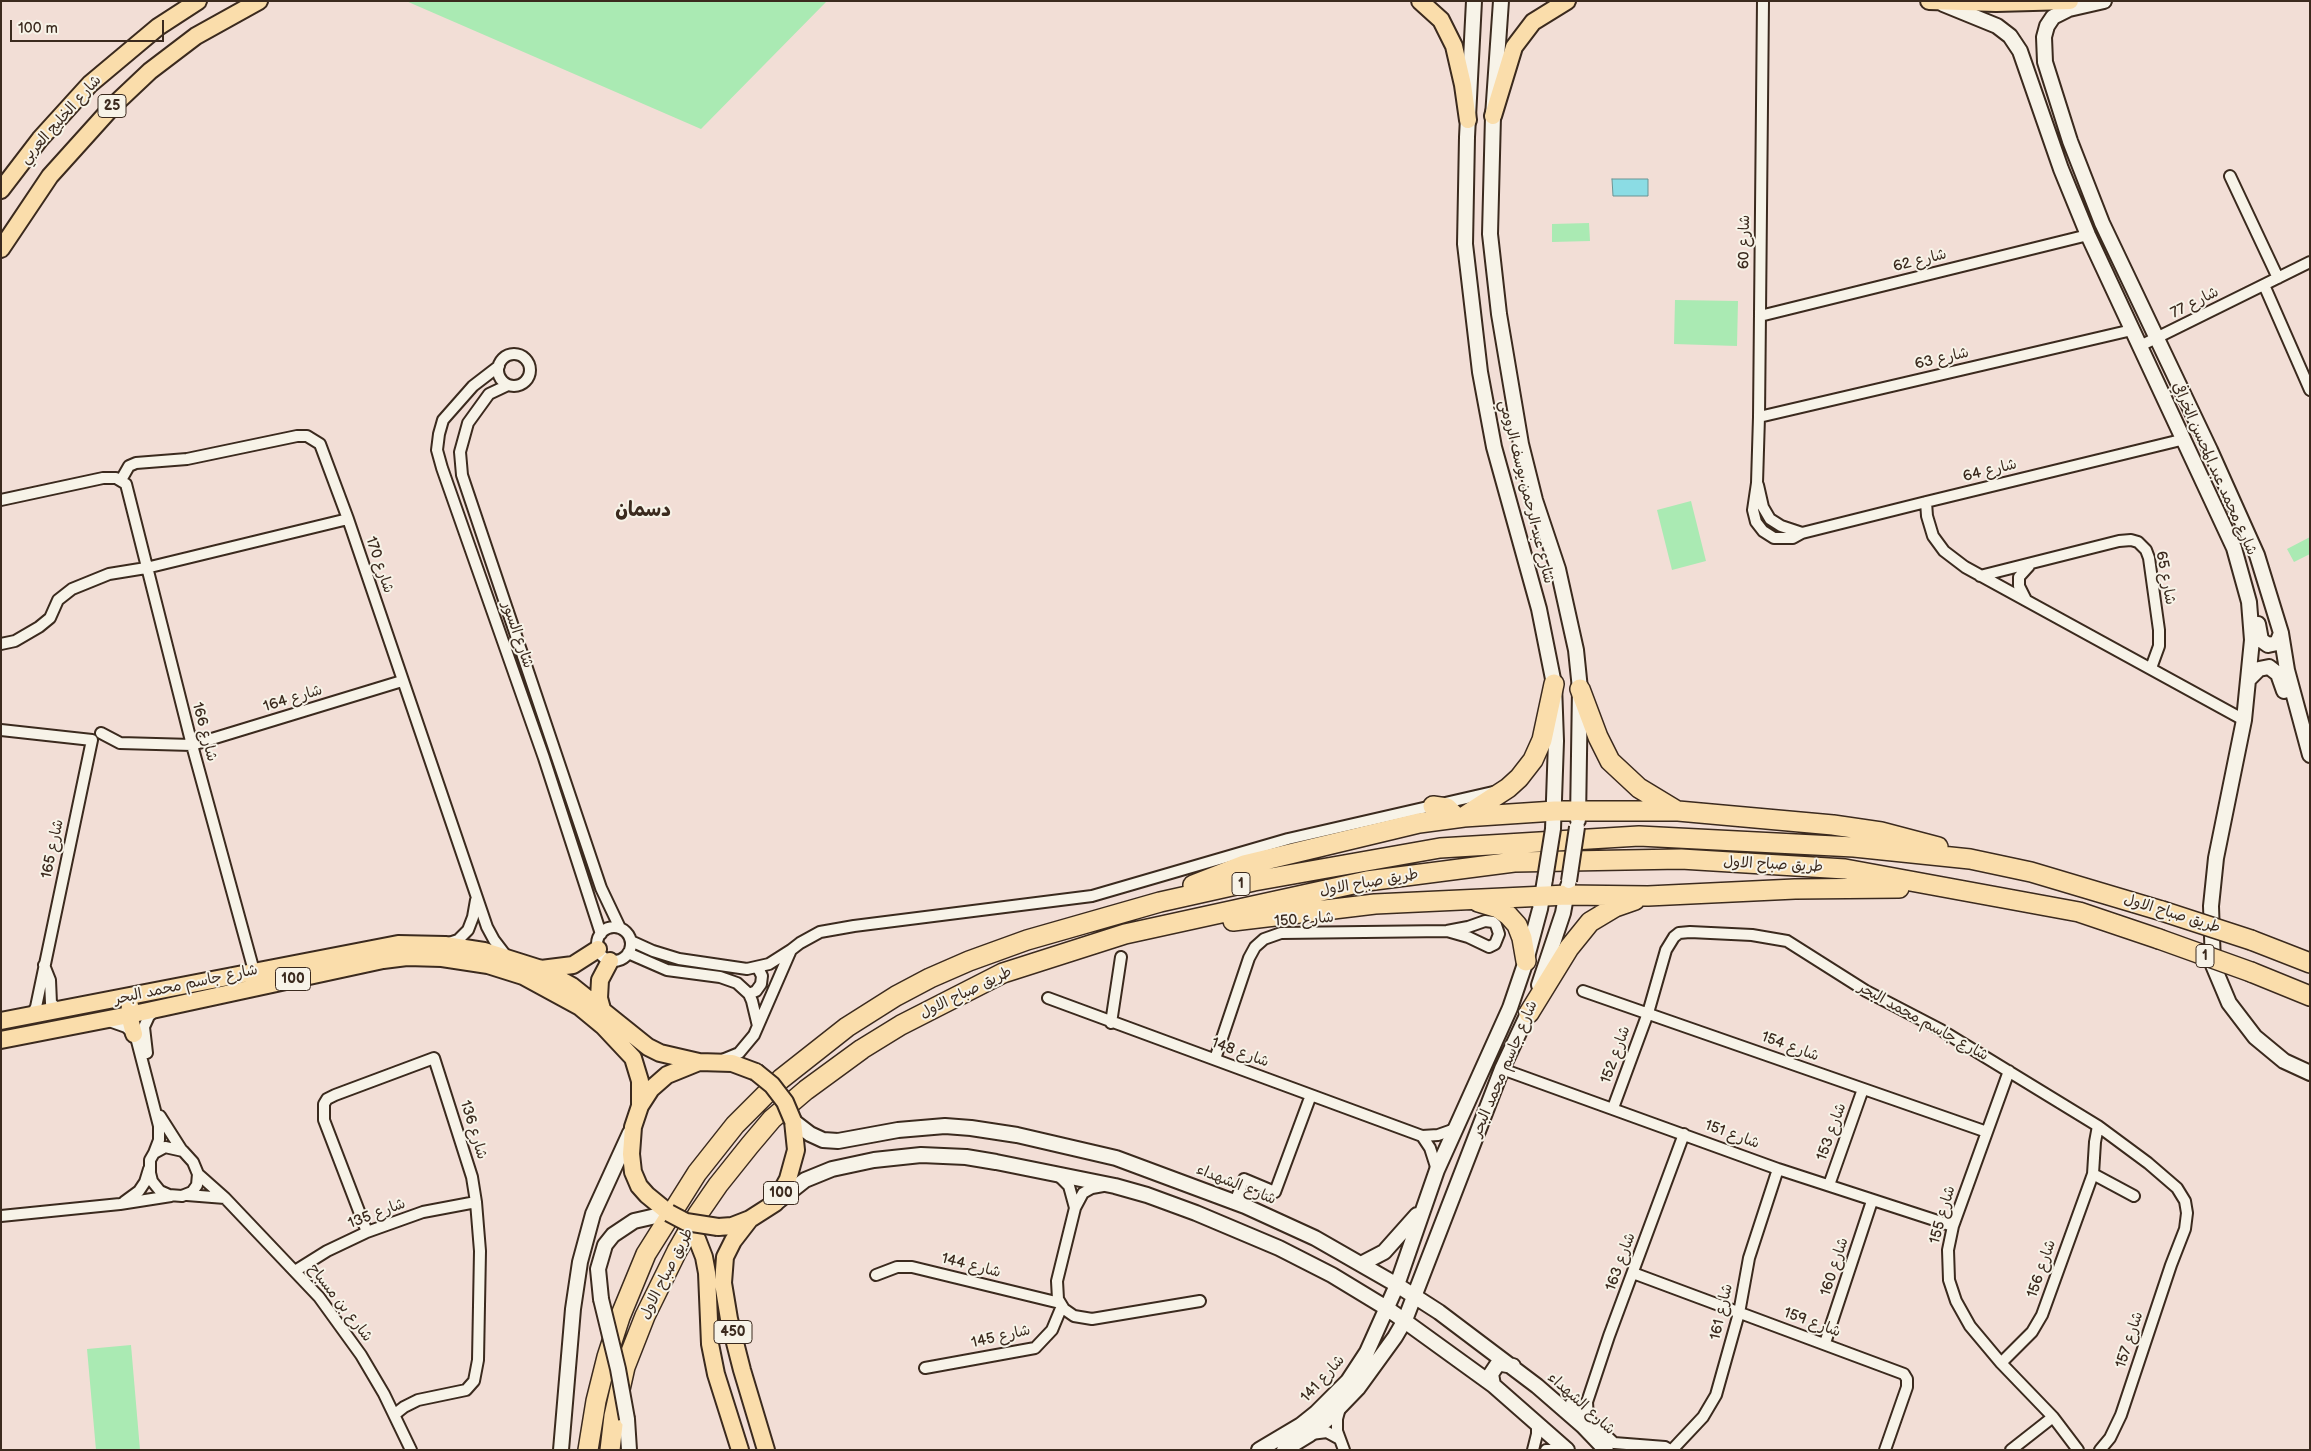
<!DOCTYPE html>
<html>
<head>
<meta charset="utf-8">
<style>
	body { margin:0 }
	#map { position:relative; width:2311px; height:1451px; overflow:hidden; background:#f2ded6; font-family:"Balsamiq Sans",sans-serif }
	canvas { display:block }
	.frame { position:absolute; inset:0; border:2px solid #3b2a1e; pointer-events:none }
	.scale { position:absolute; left:10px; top:20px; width:154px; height:22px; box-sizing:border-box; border:2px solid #3b2a1e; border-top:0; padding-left:6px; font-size:15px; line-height:18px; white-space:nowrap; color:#3b2a1e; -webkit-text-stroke:4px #f7f3e8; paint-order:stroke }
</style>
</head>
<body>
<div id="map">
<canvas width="2311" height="1451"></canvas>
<div class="frame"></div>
<div class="scale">100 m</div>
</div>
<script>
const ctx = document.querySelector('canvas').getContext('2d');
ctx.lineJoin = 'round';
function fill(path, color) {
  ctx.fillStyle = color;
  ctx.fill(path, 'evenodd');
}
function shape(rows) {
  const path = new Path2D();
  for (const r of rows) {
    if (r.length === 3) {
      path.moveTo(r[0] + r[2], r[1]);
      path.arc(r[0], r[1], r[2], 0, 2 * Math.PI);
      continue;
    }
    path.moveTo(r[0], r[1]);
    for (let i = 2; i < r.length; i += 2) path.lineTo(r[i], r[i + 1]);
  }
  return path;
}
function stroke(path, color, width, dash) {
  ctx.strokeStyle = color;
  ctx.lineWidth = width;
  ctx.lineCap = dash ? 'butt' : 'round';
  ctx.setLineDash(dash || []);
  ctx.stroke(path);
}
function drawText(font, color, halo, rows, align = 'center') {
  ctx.font = font + ' "Balsamiq Sans","Playpen Sans Arabic",sans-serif';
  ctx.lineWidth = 4;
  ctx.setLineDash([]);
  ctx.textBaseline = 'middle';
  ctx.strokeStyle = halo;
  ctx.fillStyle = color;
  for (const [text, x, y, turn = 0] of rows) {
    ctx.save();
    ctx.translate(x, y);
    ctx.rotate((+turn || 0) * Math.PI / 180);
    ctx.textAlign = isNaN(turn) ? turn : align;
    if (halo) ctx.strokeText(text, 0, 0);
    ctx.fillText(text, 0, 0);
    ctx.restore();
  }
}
fill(shape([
	[406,1,827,1,701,129],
	[1589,223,1590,241,1552,242,1552,224],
	[1675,300,1738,301,1737,346,1674,344],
	[1691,501,1706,561,1672,570,1657,510],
	[2310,537,2310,554,2294,562,2287,549],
	[131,1345,140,1450,96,1450,87,1349]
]), '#aaeab3');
const water = shape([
	[1612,179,1648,179,1648,196,1613,196,1612,179]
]);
fill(water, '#8bdce4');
stroke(water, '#6b9595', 1);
const street = shape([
	[1763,1,1759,417,1757,483,1753,510,1756,522,1763,531,1774,538,1793,538,1802,533,1926,502,2185,439],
	[2230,176,2278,278],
	[2264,285,2310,390],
	[1760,316,2088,235],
	[2140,346,2310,262],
	[514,370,16],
	[499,366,473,386,443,420,439,434,437,450,442,468,544,758,601,934],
	[508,385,489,394,468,423,460,452,462,475,601,888,620,928],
	[1759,417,2132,330],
	[121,480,129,466,136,463,187,459,297,436,307,436,320,444,348,519,487,927,494,940,507,957],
	[1758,485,1763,507,1770,519,1781,526,1802,533],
	[1,500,103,478,116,478,126,484,192,745,254,971],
	[1926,502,1927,516,1933,536,1944,551,1965,567,2244,720],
	[1980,576,2119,541,2131,540,2138,542,2146,550,2149,558,2159,630,2159,646,2151,668],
	[2026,600,2019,586,2019,577,2029,566],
	[1,644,15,641,39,627,50,618,58,600,72,589,109,574,146,568,348,519],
	[1,730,92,740,36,1007,31,1016],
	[101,733,120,743,192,745,402,681],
	[614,944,17],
	[631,941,653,951,679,959,747,969,769,964,791,950],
	[446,944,458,940,468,930,473,917,476,900],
	[628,953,667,970,720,977,737,983,749,994,752,1001,758,1026],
	[44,965,50,980,51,1003,60,1011],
	[1583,991,1987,1132],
	[749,994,756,991,761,984,762,976,758,968],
	[1048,998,1422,1136,1438,1135,1455,1129],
	[109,1021,126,1027,134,1034,137,1041,159,1126,159,1140,154,1153],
	[1111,1023,1121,957],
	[147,1053,144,1027,149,1016,156,1010],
	[1215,1059,1249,958,1255,947,1264,939,1281,933,1447,931,1468,927,1485,921,1493,922,1496,925,1499,934,1495,944,1489,947,1468,937,1447,931],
	[722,1060,739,1053,754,1035,791,950,800,943,820,932,854,926,1092,896,1288,839,1493,792],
	[1502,1069,1778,1169,1953,1226],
	[2009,1071,1953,1226,1948,1250,1949,1280,1956,1301,1970,1326,2001,1363,2053,1417,2078,1450],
	[1613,1108,1648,1013,1666,950,1674,937,1679,933,1690,932,1752,935,1787,941,1866,991,1941,1030,2098,1126,2148,1163,2177,1188,2185,1201,2187,1213,2185,1229,2171,1265,2121,1415,2110,1438,2100,1450],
	[160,1116,181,1149],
	[1422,1136,1430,1148,1437,1170],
	[198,1174,197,1185,192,1192,182,1196,169,1195,160,1191,152,1181,150,1173,150,1160,154,1153,165,1147,183,1151,193,1162,198,1174,225,1198,319,1297,361,1355,384,1394,411,1450],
	[2093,1174,2134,1196],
	[1059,1176,1069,1186,1075,1208],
	[1829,1185,1863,1089],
	[1103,1186,1092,1188,1083,1193,1075,1208,1057,1281,1058,1299,1064,1309,1074,1316,1092,1319,1200,1301],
	[187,1195,225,1198],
	[124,1202,139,1191,145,1182,149,1169],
	[1235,1202,1244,1179,1275,1192,1311,1095],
	[1,1216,120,1204,171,1196],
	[367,1232,324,1120,324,1104,327,1099,335,1095,434,1058,472,1177,476,1202,480,1251,478,1360,474,1381,466,1390,418,1400,404,1407,394,1415],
	[295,1271,327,1251,367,1232,423,1212,476,1202],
	[1633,1273,1904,1374,1907,1379,1907,1387,1885,1450],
	[876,1275,897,1267,912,1267,1060,1303],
	[1825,1343,1872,1201],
	[2001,1363,2032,1332,2042,1315,2093,1174,2095,1142,2098,1126],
	[925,1368,1035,1348,1052,1330,1062,1306],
	[1571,1403,1614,1443,1665,1447,1670,1450],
	[1340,1408,1337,1419,1337,1431,1344,1450],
	[1588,1419,1587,1402,1609,1336,1684,1134],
	[1311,1434,1327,1432,1338,1438],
	[1533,1450,1537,1434,1537,1422],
	[1546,1450,1564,1450],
	[1672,1450,1703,1417,1716,1395,1739,1313,1749,1258,1778,1169],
	[2011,1450,2053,1417]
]);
const secondary = shape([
	[1474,1,1467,137,1465,244,1480,372,1494,447,1539,609,1554,684,1556,741,1553,829],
	[1501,1,1493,116,1490,234,1499,314,1521,444,1535,500,1558,569,1576,650,1580,689,1578,820],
	[2104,1,2069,9,2053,17,2047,26,2044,37,2045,62,2070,141,2102,223,2210,450,2257,555,2281,633,2287,670,2310,755],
	[1943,4,1997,26,2010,36,2020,51,2061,169,2088,235,2234,548,2249,602,2252,640,2244,720,2216,858,2211,906,2213,965,2229,1003,2255,1037,2284,1061,2310,1073],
	[2258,624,2261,640,2268,645,2277,643,2281,633],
	[2250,678,2259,669,2269,667,2278,674,2284,691],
	[1539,985,1563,913,1568,886],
	[793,1121,810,1134,823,1140,838,1141,898,1130,945,1126,971,1128,1017,1135,1116,1158,1245,1206,1315,1238,1397,1285,1439,1312,1537,1386,1583,1426,1606,1450],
	[776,1203,805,1180,832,1169,874,1160,921,1155,966,1157,996,1162,1115,1186,1147,1195,1196,1213,1279,1248,1332,1275,1388,1309,1493,1385,1567,1450],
	[1361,1264,1384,1252,1417,1215],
	[601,1299,598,1269,605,1245,613,1235,634,1221,669,1213],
	[1493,1385,1491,1374,1497,1365,1502,1364,1513,1366],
	[627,1419,629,1450],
	[561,1450,573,1309,580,1262,593,1214,630,1133],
	[1259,1450,1301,1425,1316,1413,1348,1381,1367,1352,1397,1285,1437,1170,1510,1008,1526,961,1540,909,1545,879],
	[1284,1450,1310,1434,1330,1417,1358,1388,1395,1337,1405,1320,1502,1069,1532,1005]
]);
const primary = shape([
	[1420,1,1441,20,1454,46,1463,85,1468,120],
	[1929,1,1996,3,2070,1],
	[1493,116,1514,47,1533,22,1567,1],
	[1,190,40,139,90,84,158,27,198,1],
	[1,249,50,176,114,105,150,71,196,36,259,1],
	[541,969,573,965,598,949],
	[130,1005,129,1015,134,1034],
	[602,1009,599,998,600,980,610,961],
	[1,1021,398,944,445,945,484,951,541,969,572,986,648,1047,660,1053,699,1062],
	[1,1040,129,1015,383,960,407,957,442,958,488,965,523,976,580,1007,603,1026,633,1058,640,1081,640,1106],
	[669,1213,647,1195,639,1186,633,1172,631,1154,633,1127,640,1106,651,1089,667,1075,699,1062,732,1063,756,1072],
	[750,1219,733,1241,725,1257,723,1283,729,1319,742,1370,766,1450],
	[718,1227,732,1226,750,1219,775,1203,788,1179,796,1150,793,1121],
	[697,1239,704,1257,707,1273,710,1344,716,1374,740,1450]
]);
const highway = shape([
	[1580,689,1598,737,1610,761,1639,788,1677,811],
	[1433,806,1447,808,1457,818],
	[1465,816,1508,788,1519,778,1533,760,1542,740,1554,684],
	[1193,885,1244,865,1419,823,1464,817,1555,811,1678,811,1833,825,1881,832,1938,847],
	[1478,902,1498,908,1508,915,1517,925,1522,938,1526,961],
	[1233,921,1375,904,1567,895,1648,896,1795,889,1899,888],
	[2251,940,2310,963],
	[2251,972,2310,996],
	[1529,1013,1569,948,1590,922,1615,907,1635,900],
	[588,1450,596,1401,607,1357,620,1317,646,1254,697,1173,735,1125,781,1079,847,1027,896,996,930,978,969,961,1027,940,1160,902,1254,881,1440,848,1639,836,1854,847,1970,859,2031,872,2162,911],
	[610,1450,614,1416,625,1367,645,1316,677,1251,698,1214,718,1185,750,1145,772,1119,806,1090,862,1049,901,1025,1003,973,1125,934,1367,881,1514,862,1681,859,1845,869,2079,912,2159,939]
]);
stroke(street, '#3b2a1e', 14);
stroke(secondary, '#3b2a1e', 18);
stroke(primary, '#3b2a1e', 20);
stroke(highway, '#3b2a1e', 22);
stroke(street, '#f7f3e8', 10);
stroke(secondary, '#f7f3e8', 14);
stroke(primary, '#faddab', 16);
stroke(highway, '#faddab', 19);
const secondaryBridge = shape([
	[1545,879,1553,829],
	[1569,881,1577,827],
	[601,1299,618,1369,627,1419]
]);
const primaryBridge = shape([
	[756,1072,772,1085,785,1102,793,1121],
	[669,1213,686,1222,718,1227]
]);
const highwayBridge = shape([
	[2162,911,2251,940],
	[2159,939,2251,972]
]);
stroke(secondaryBridge, '#3b2a1e', 18, []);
stroke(primaryBridge, '#3b2a1e', 20, []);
stroke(highwayBridge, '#3b2a1e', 22, []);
stroke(secondaryBridge, '#f7f3e8', 14);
stroke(primaryBridge, '#faddab', 16);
stroke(highwayBridge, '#faddab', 19);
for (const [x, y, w] of [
	[112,106,28],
	[1241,884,18],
	[2205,956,18],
	[293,979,35],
	[781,1193,35],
	[733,1332,38]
]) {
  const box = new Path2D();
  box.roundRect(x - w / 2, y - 11.5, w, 23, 4);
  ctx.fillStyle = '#f7f3e8';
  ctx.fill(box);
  stroke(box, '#3b2a1e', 1);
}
drawText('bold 14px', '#3b2a1e', null, [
	["25",112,106],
	["1",1241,884],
	["1",2205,956],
	["100",293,979],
	["100",781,1193],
	["450",733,1332]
]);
drawText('15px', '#3b2a1e', '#f7f3e8', [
	["شارع الخليج العربي",61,120,-48],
	["شارع 60",1745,242,-89],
	["شارع 62",1920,261,-14],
	["شارع 77",2195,303,-27],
	["شارع 63",1942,359,-13],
	["شارع محمد عبد المحسن الخرافي",2214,469,66],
	["شارع 64",1990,471,-14],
	["شارع عبد الرحمن يوسف الرومي",1526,492,76],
	["شارع 170",379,565,71],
	["شارع 65",2165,578,79],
	["شارع السور",517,635,71],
	["شارع 164",293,699,-17],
	["شارع 166",204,732,75],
	["شارع 165",53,849,-78],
	["طريق صباح الاول",1773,865,3],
	["طريق صباح الاول",1369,883,-10],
	["طريق صباح الاول",2172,914,17],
	["شارع 150",1304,920,-4],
	["شارع جاسم محمد البحر",186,985,-12],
	["طريق صباح الاول",966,993,-26],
	["شارع جاسم محمد البحر",1923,1022,29],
	["شارع 154",1790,1047,20],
	["شارع 148",1240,1053,20],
	["شارع 152",1616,1055,-70],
	["شارع جاسم محمد البحر",1505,1069,-67],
	["شارع 136",473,1130,73],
	["شارع 153",1832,1132,-70],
	["شارع 151",1732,1135,20],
	["شارع الشهداء",1236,1185,22],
	["شارع 135",377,1214,-21],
	["شارع 155",1943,1215,-74],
	["شارع 163",1621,1262,-70],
	["شارع 144",971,1266,14],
	["شارع 160",1835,1267,-72],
	["شارع 156",2042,1269,-71],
	["طريق صباح الاول",667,1274,-63],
	["شارع بن مسباح",340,1303,52],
	["شارع 161",1722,1312,-77],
	["شارع 159",1812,1323,20],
	["شارع 145",1001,1337,-13],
	["شارع 157",2130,1340,-72],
	["شارع 141",1323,1379,-48],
	["شارع الشهداء",1581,1404,42]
]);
drawText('bold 20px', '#3b2a1e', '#f7f3e8', [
	["دسمان",643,511]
]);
</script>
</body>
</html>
